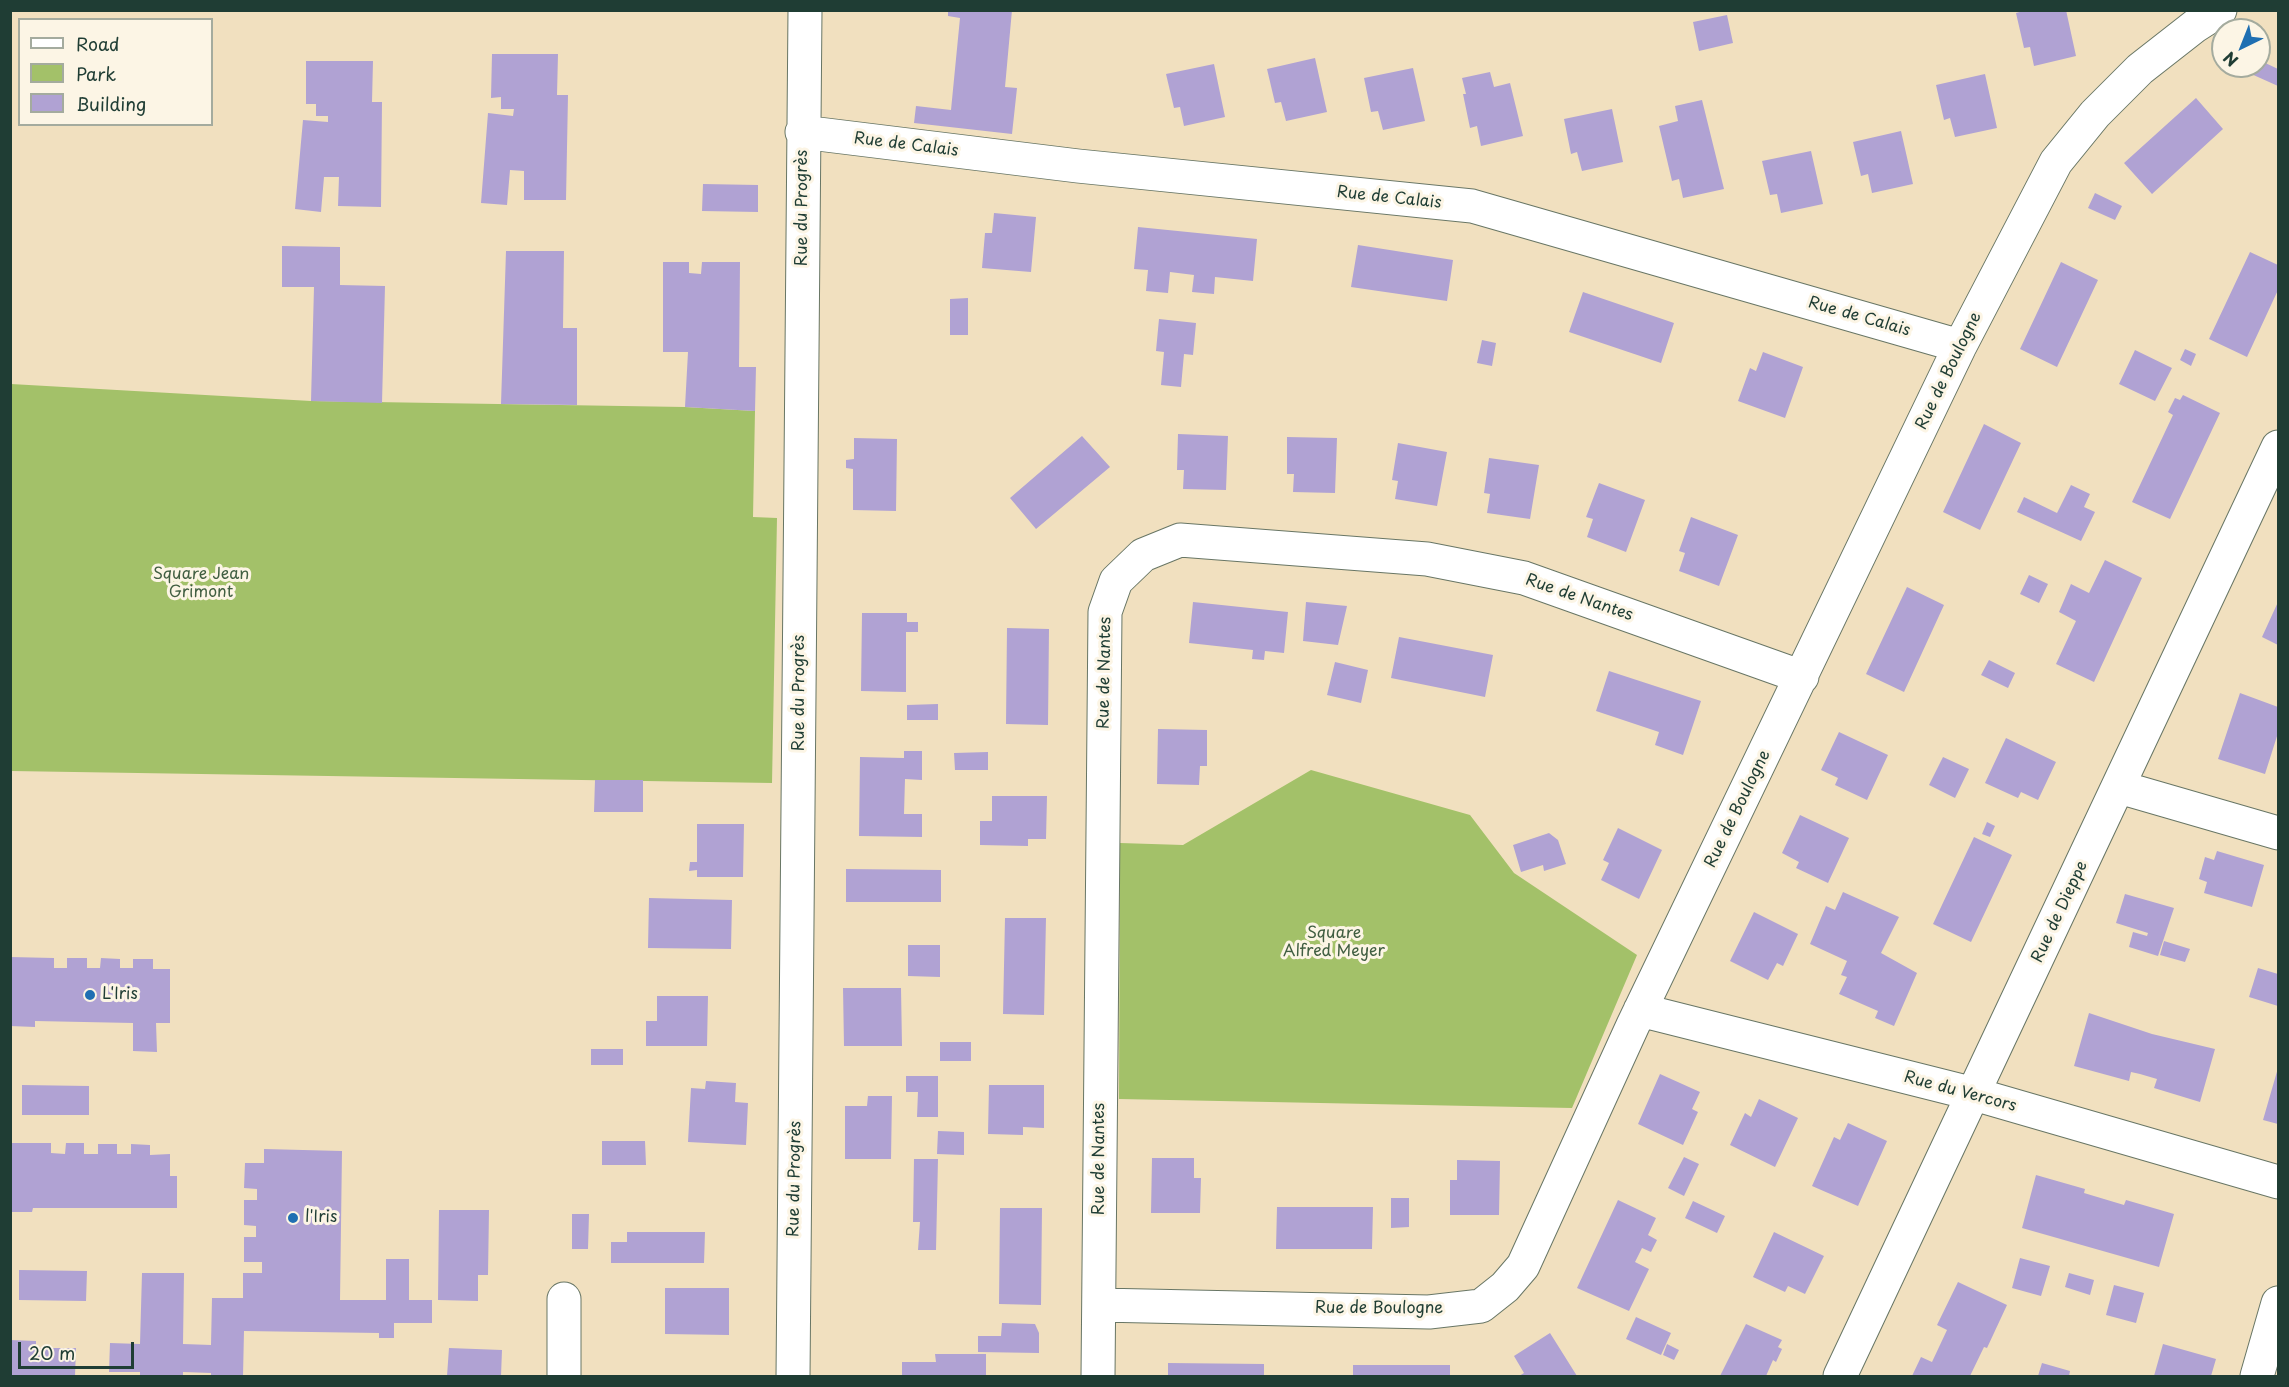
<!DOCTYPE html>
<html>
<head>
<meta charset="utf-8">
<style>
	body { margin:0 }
	#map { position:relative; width:2289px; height:1387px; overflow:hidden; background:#f1e0bf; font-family:"Playpen Sans",sans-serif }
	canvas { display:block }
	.frame { position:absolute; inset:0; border:12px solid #1f3d34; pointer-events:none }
	.legend { position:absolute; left:18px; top:18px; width:195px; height:108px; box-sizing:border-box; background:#fcf5e5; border:2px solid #a4ab9e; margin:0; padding:8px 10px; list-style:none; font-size:18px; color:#1f3d34 }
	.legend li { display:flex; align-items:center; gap:12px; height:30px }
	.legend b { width:30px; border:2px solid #a4ab9e }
	.north { position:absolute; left:2211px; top:18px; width:60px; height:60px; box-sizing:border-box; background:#fcf5e5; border:2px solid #a4ab9e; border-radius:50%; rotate:223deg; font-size:16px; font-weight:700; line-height:24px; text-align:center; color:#1f3d34 }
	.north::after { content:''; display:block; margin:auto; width:21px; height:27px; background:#1f6fb2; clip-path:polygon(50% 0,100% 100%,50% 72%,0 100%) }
	.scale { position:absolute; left:18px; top:1342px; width:116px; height:27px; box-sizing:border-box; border:3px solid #1f3d34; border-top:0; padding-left:8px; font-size:18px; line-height:21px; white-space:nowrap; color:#1f3d34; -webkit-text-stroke:4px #fcf5e5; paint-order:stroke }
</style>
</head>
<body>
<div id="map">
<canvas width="2289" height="1387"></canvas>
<div class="frame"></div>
<ul class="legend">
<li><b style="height:8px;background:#fff"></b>Road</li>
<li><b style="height:16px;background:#a3c169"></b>Park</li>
<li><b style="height:16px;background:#b0a2d3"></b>Building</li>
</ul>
<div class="north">N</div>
<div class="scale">20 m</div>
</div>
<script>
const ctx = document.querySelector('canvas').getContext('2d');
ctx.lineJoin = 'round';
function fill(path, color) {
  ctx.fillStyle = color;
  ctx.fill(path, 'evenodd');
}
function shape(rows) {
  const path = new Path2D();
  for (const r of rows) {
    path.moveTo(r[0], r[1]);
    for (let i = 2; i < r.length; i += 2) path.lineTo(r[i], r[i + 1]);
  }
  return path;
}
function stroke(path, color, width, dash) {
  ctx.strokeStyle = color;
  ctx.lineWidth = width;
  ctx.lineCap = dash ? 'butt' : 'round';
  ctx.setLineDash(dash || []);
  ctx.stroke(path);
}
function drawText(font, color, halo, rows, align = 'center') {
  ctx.font = font + ' "Playpen Sans",sans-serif';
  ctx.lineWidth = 6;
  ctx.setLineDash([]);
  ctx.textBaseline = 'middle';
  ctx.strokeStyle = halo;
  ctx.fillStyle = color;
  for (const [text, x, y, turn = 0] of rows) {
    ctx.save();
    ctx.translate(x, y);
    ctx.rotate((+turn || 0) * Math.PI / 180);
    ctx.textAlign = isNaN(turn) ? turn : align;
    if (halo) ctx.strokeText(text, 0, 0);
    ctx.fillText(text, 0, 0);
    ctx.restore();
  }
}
fill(shape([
	[11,384,311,401,685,407,755,411,753,517,777,518,772,783,11,771],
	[1311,770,1470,815,1514,873,1637,955,1572,1108,1119,1099,1120,843,1183,845]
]), '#a3c169');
fill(shape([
	[948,10,1012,10,1005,87,1017,88,1012,134,914,123,916,106,951,110,960,18,948,16],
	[2027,10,2066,10,2076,56,2034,66,2030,47,2024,48,2016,13],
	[1727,15,1733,43,1699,51,1693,22],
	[492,54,558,54,557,95,568,95,566,200,524,200,524,171,510,170,507,205,481,203,488,113,513,116,514,109,501,109,501,97,491,98],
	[1315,58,1327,112,1286,121,1281,102,1275,103,1267,69],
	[2259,60,2278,69,2278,86,2249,73,2252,66,2259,66],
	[306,61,373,61,372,102,382,102,381,207,338,206,339,177,324,177,321,212,295,209,303,120,328,122,328,116,316,116,316,104,306,104],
	[1214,64,1225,117,1184,126,1180,107,1174,108,1166,74],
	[1413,68,1425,121,1383,130,1378,111,1371,112,1364,78],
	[1490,72,1494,87,1510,83,1523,136,1481,146,1477,126,1470,128,1463,94,1466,94,1462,78],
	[1985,74,1997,128,1955,137,1950,118,1944,120,1936,85],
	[2196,98,2223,129,2152,194,2124,163],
	[1702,100,1724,189,1683,198,1679,179,1672,181,1659,126,1678,121,1675,106],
	[1612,109,1623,162,1582,171,1577,152,1571,154,1564,119],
	[1901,131,1913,184,1872,193,1868,174,1861,176,1853,142],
	[1811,151,1823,204,1781,213,1777,194,1770,195,1762,161],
	[703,184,758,185,758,212,702,211],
	[2095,193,2122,206,2115,220,2088,208],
	[994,213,1036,217,1031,272,982,268,985,233,992,233],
	[1138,227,1257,239,1253,281,1215,277,1214,294,1192,292,1194,275,1170,272,1168,293,1146,291,1148,270,1134,269],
	[1358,245,1453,260,1447,301,1351,287],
	[282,246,340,247,340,285,385,286,382,403,311,401,314,287,282,287],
	[506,251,564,251,563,328,577,328,577,405,501,404],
	[2250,252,2278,265,2278,290,2247,357,2209,339],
	[663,262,689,262,689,273,701,274,702,262,740,262,739,367,756,367,755,411,685,407,688,352,663,352],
	[2061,262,2098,280,2057,367,2020,349],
	[1583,292,1674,323,1661,363,1569,332],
	[968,298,968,335,950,335,950,299],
	[1159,319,1196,323,1193,355,1184,354,1181,387,1161,385,1164,352,1156,351],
	[1482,340,1496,343,1492,366,1477,363],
	[2185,349,2196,354,2191,366,2180,360],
	[2135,350,2172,368,2155,401,2119,384],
	[1763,352,1803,367,1785,418,1738,401,1750,368,1756,371],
	[2183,395,2220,413,2170,519,2132,502,2173,415,2168,412,2175,398,2180,400],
	[1984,424,2021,443,1980,530,1943,512],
	[1178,434,1228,436,1226,490,1183,489,1184,470,1177,470],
	[1082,436,1110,467,1036,529,1010,498],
	[1287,437,1337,438,1335,493,1293,492,1294,474,1287,474],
	[854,438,897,439,896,511,853,510,853,469,846,468,846,460,854,459],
	[1398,443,1447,452,1437,506,1395,499,1398,481,1392,480],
	[1489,458,1539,465,1530,519,1487,513,1490,494,1484,493],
	[1599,483,1645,500,1626,552,1587,537,1593,519,1586,517],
	[2071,485,2090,494,2084,507,2095,512,2081,541,2017,512,2024,497,2057,513],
	[1691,517,1738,535,1719,586,1679,571,1685,553,1679,551],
	[2105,560,2142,578,2094,682,2056,664,2076,621,2059,612,2071,584,2089,593],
	[2029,575,2048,584,2039,603,2020,594],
	[1907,587,1944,605,1904,692,1866,674],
	[1193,602,1288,612,1284,653,1265,651,1264,660,1252,659,1253,650,1189,643],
	[1306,602,1347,606,1338,645,1303,641],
	[2278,602,2278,645,2262,637],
	[862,613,907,613,907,622,918,622,918,632,906,632,906,692,861,691],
	[1007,628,1049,629,1048,725,1006,724],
	[1399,637,1493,655,1485,697,1391,678],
	[1989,660,2015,673,2008,688,1981,675],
	[1335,662,1368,670,1361,703,1327,695],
	[1609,671,1701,701,1683,755,1655,745,1659,732,1596,711],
	[2240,693,2278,707,2278,733,2265,774,2218,759],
	[938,704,938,720,907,720,907,705],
	[1158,729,1207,730,1207,766,1200,766,1199,785,1157,784],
	[1839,732,1888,755,1867,800,1835,785,1838,778,1821,770],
	[2006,738,2056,762,2038,800,2021,792,2018,798,1985,783],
	[904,751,922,751,922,780,905,779,904,814,922,814,922,837,859,836,860,757,904,758],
	[988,752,988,770,955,770,954,753],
	[1943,757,1969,769,1955,798,1929,785],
	[595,780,643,780,643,812,594,812],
	[992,796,1047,796,1046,839,1028,839,1028,846,980,845,980,821,992,821],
	[1800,815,1849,838,1828,883,1796,868,1799,862,1782,853],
	[1987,822,1995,826,1990,837,1982,834],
	[697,824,744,824,743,877,697,877,697,870,689,871,690,862,697,862],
	[1618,828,1662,850,1639,899,1601,880,1609,863,1603,860],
	[1549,833,1558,840,1566,864,1544,871,1543,865,1521,872,1513,845],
	[1974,837,2012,855,1971,942,1933,924],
	[2217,851,2264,865,2252,907,2204,893,2207,882,2199,879,2205,857,2214,860],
	[846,869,941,870,941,902,846,902],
	[1843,892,1899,917,1881,953,1917,973,1894,1026,1875,1018,1878,1011,1839,994,1847,977,1841,975,1847,961,1810,944,1826,906,1835,910],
	[2125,894,2174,908,2158,956,2129,947,2133,932,2147,936,2148,933,2116,923],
	[649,898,732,900,731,949,648,948],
	[1754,912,1798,934,1783,966,1777,963,1768,980,1730,961],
	[1005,918,1046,918,1044,1015,1003,1014],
	[2164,941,2190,949,2185,962,2160,955],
	[908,945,940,945,940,977,908,976],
	[10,957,54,958,54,968,67,968,67,958,87,958,87,968,100,968,101,958,120,959,120,968,133,968,133,959,153,959,153,969,170,969,170,1023,156,1023,157,1052,133,1051,133,1023,35,1021,35,1027,10,1026],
	[2258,968,2278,974,2278,1006,2249,997],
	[843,988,901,988,902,1046,844,1046],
	[657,996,708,996,707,1046,646,1046,646,1021,657,1021],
	[2089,1013,2152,1034,2215,1049,2200,1102,2154,1088,2157,1079,2140,1074,2131,1072,2129,1081,2074,1066],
	[940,1042,971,1042,971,1061,940,1061],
	[591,1049,623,1049,623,1065,591,1065],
	[2278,1068,2278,1124,2263,1120],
	[1660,1074,1700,1092,1692,1109,1698,1112,1683,1145,1638,1124],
	[906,1076,938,1076,938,1117,917,1117,918,1092,906,1092],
	[706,1081,736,1083,735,1102,748,1103,746,1145,688,1142,691,1088,705,1089],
	[22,1085,89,1086,89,1115,22,1115],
	[989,1085,1044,1085,1044,1128,1023,1127,1023,1135,988,1134],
	[868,1096,892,1096,891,1159,845,1159,845,1106,867,1106],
	[1759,1099,1798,1118,1775,1167,1730,1145,1745,1113,1751,1117],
	[1848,1123,1887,1141,1858,1206,1812,1186,1834,1137,1840,1140],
	[938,1131,964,1132,964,1155,937,1154],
	[602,1141,645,1141,646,1165,602,1165],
	[10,1143,51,1143,51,1153,65,1154,66,1143,84,1143,84,1154,98,1154,98,1144,117,1144,117,1154,131,1154,131,1144,150,1145,150,1155,170,1154,170,1176,177,1176,177,1208,33,1208,32,1212,10,1212],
	[264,1149,342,1151,340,1300,386,1300,386,1259,409,1259,409,1300,432,1300,432,1323,394,1323,394,1338,379,1338,379,1333,244,1331,243,1376,211,1376,211,1373,183,1372,183,1376,140,1376,140,1372,109,1372,110,1343,140,1344,142,1273,184,1273,183,1344,211,1345,212,1298,243,1298,243,1273,262,1273,262,1262,244,1262,244,1237,256,1237,256,1226,244,1225,244,1200,257,1200,257,1189,244,1188,245,1163,264,1163],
	[1684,1157,1699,1164,1684,1196,1668,1188],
	[1152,1158,1194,1158,1194,1178,1201,1178,1200,1213,1151,1213],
	[914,1159,938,1159,936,1250,918,1250,920,1222,913,1222],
	[1457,1160,1500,1161,1499,1215,1450,1215,1450,1180,1457,1180],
	[2036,1175,2085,1189,2084,1193,2124,1205,2126,1200,2174,1214,2159,1267,2022,1228],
	[1391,1198,1409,1198,1409,1227,1391,1228],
	[1618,1200,1656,1218,1648,1235,1657,1240,1651,1252,1642,1248,1635,1262,1649,1269,1629,1311,1577,1288],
	[1693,1201,1725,1216,1717,1233,1685,1218],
	[1277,1207,1373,1207,1372,1249,1276,1249],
	[1000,1208,1042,1208,1041,1305,999,1304],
	[439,1210,489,1210,488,1275,478,1275,478,1301,438,1300],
	[572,1214,589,1214,588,1249,572,1249],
	[627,1232,705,1232,704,1263,611,1263,611,1242,627,1242],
	[1774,1232,1824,1256,1805,1294,1788,1286,1785,1292,1753,1277],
	[2020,1258,2050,1266,2041,1296,2012,1288],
	[19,1270,87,1271,86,1301,19,1300],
	[2069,1273,2094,1280,2090,1295,2065,1287],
	[1958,1282,2007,1305,1987,1348,1984,1347,1970,1376,1912,1376,1921,1357,1932,1362,1947,1330,1937,1325],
	[2114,1285,2144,1293,2136,1323,2106,1315],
	[665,1288,729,1288,729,1335,665,1334],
	[1636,1317,1671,1333,1661,1355,1626,1339],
	[1002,1323,1035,1324,1039,1333,1039,1353,978,1352,978,1336,1001,1336],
	[1746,1324,1782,1340,1778,1347,1782,1349,1776,1362,1773,1360,1766,1376,1720,1376],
	[1550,1333,1577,1376,1519,1376,1524,1373,1514,1356],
	[10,1340,36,1341,36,1348,76,1348,75,1376,10,1376],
	[1667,1344,1679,1350,1674,1360,1663,1355],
	[2163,1344,2216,1359,2211,1376,2154,1376],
	[449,1348,502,1350,501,1376,447,1376],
	[935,1354,986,1354,986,1375,902,1376,902,1362,936,1362],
	[1168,1363,1264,1364,1264,1376,1168,1376],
	[2042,1363,2070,1371,2069,1376,2038,1376],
	[1353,1365,1450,1365,1450,1376,1353,1376]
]), '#b0a2d3');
const minor = shape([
	[802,132,1078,166,1472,206,1960,346],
	[2119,787,2278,833],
	[1640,1010,1974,1094,2278,1182],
	[1099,1305,1429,1312,1481,1306,1505,1287,1523,1266,1633,1025,1960,346,2056,162,2095,114,2140,69,2195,26,2220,10],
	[564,1376,564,1299],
	[793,1376,805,10],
	[1098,1376,1105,612,1116,581,1143,555,1180,540,1427,559,1524,578,1802,677],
	[1840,1376,2278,447],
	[2257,1376,2278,1303]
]);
stroke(minor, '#687665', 35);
stroke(minor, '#fff', 33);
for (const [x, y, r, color] of [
	[90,995,6,"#1f6fb2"],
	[293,1218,6,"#1f6fb2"]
]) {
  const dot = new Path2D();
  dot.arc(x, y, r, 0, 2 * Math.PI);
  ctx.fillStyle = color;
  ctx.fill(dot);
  stroke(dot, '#fcf5e5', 2);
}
drawText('16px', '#1f3d34', '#fcf5e5', [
	["Rue de Calais",906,145,7],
	["Rue de Calais",1389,198,6],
	["Rue du Progrès",803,208,-90],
	["Rue de Calais",1859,317,16],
	["Rue de Boulogne",1949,371,-64],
	["Rue de Nantes",1579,598,19],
	["Rue de Nantes",1105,673,-89],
	["Rue du Progrès",800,693,-90],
	["Rue de Boulogne",1738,809,-64],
	["Rue de Dieppe",2060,912,-65],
	["Rue du Vercors",1960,1092,15],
	["Rue de Nantes",1100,1159,-90],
	["Rue du Progrès",795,1179,-89],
	["Rue de Boulogne",1379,1309]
]);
drawText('16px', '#405e41', '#fcf5e5', [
	["Square Jean",201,575],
	["Grimont",201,593],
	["Square",1334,934],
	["Alfred Meyer",1334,952]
]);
drawText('16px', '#1f3d34', '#fcf5e5', [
	["L'Iris",102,995],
	["l'Iris",305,1218]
], 'left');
</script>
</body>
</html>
